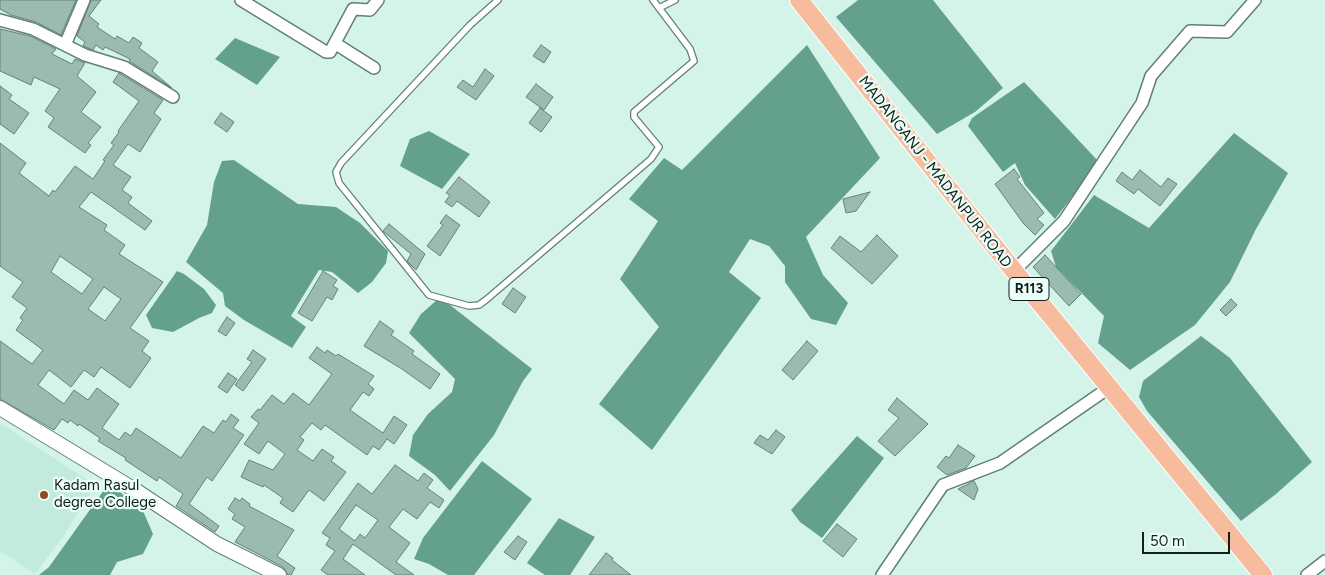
<!DOCTYPE html>
<html>
<head>
<meta charset="utf-8">
<style>
	body { margin:0 }
	#map { position:relative; width:1325px; height:575px; overflow:hidden; background:#d4f4ea; font-family:Figtree,sans-serif }
	canvas { display:block }
	.scale { position:absolute; left:1142px; top:532px; width:88px; height:22px; box-sizing:border-box; border:2px solid #111d19; border-top:0; padding-left:6px; font-size:15px; line-height:18px; white-space:nowrap; color:#111d19; -webkit-text-stroke:4px #ebfef8; paint-order:stroke }
</style>
</head>
<body>
<div id="map">
<canvas width="1325" height="575"></canvas>
<div class="scale">50 m</div>
</div>
<script>
const ctx = document.querySelector('canvas').getContext('2d');
ctx.lineJoin = 'round';
function fill(path, color) {
  ctx.fillStyle = color;
  ctx.fill(path, 'evenodd');
}
function shape(rows) {
  const path = new Path2D();
  for (const r of rows) {
    path.moveTo(r[0], r[1]);
    for (let i = 2; i < r.length; i += 2) path.lineTo(r[i], r[i + 1]);
  }
  return path;
}
function stroke(path, color, width, dash) {
  ctx.strokeStyle = color;
  ctx.lineWidth = width;
  ctx.lineCap = dash ? 'butt' : 'round';
  ctx.setLineDash(dash || []);
  ctx.stroke(path);
}
function drawText(font, color, halo, rows, align = 'center') {
  ctx.font = font + ' Figtree,sans-serif';
  ctx.lineWidth = 4.5;
  ctx.setLineDash([]);
  ctx.textBaseline = 'middle';
  ctx.strokeStyle = halo;
  ctx.fillStyle = color;
  for (const [text, x, y, turn = 0] of rows) {
    ctx.save();
    ctx.translate(x, y);
    ctx.rotate((+turn || 0) * Math.PI / 180);
    ctx.textAlign = isNaN(turn) ? turn : align;
    if (halo) ctx.strokeText(text, 0, 0);
    ctx.fillText(text, 0, 0);
    ctx.restore();
  }
}
fill(shape([
	[0,423,95,485,63,537,35,574,0,551]
]), '#c2ebde');
fill(shape([
	[858,0,933,0,1003,88,975,112,937,134,836,17],
	[235,38,280,57,257,85,215,59],
	[807,45,880,158,806,237,823,275,848,303,836,325,811,319,785,282,785,266,769,246,750,239,729,272,761,298,652,450,599,404,659,327,620,279,658,221,629,199,664,158,682,170],
	[1024,82,1099,162,1055,219,1025,185,1015,163,1003,172,968,126,972,118],
	[429,131,470,154,442,189,400,166,410,139],
	[1234,133,1288,173,1256,229,1230,282,1195,325,1130,370,1098,343,1104,316,1056,267,1051,251,1094,195,1149,228],
	[234,160,298,204,336,207,360,223,388,251,386,263,372,282,358,293,332,272,319,270,291,316,306,327,292,348,244,320,225,306,223,293,186,262,207,225,214,182,222,161],
	[177,271,184,274,204,289,216,305,212,313,199,318,173,332,152,328,146,315],
	[438,299,450,305,532,369,523,381,494,435,450,491,435,475,409,456,413,435,428,414,452,392,455,379,409,333,421,314],
	[1201,336,1230,358,1312,462,1276,494,1241,521,1147,411,1139,397,1143,381],
	[857,436,884,458,822,538,800,522,791,510],
	[482,461,532,499,474,575,448,575,429,564,414,559,423,538],
	[109,483,143,511,153,534,143,554,117,562,110,575,39,575,49,567],
	[559,518,595,537,570,575,545,575,527,563]
]), '#64a08e');
const building = shape([
	[0,0,76,0,61,35,36,22,11,15,0,9,0,0],
	[91,0,101,0,89,16,99,24,97,27,115,39,117,36,129,43,133,37,142,43,139,48,158,62,152,71,172,88,129,61,130,59,105,47,103,50,96,45,93,50,83,46,85,42,77,36,91,0],
	[0,29,30,36,56,49,52,54,72,64,75,59,85,63,77,76,96,92,81,112,101,127,88,143,91,145,85,153,48,127,54,118,45,111,60,89,34,77,31,85,0,71,0,29],
	[541,45,551,52,544,63,533,56,541,45],
	[485,69,494,76,476,100,457,87,463,80,473,87,485,69],
	[119,73,163,100,154,113,161,119,140,152,128,144,113,165,131,177,122,190,132,197,128,203,152,221,145,230,91,192,79,207,107,225,104,230,125,245,119,254,163,282,130,328,149,341,142,351,151,358,130,388,101,367,94,377,84,370,71,387,49,370,38,385,64,404,74,390,88,400,97,388,119,404,102,428,119,440,125,432,131,436,136,428,181,458,203,426,214,433,223,420,226,422,231,414,239,420,233,428,244,435,212,481,207,477,189,504,219,526,215,532,176,506,183,494,159,477,157,481,125,460,126,458,98,441,100,438,79,424,78,426,70,420,68,423,62,419,54,430,0,399,0,341,32,364,43,350,16,330,23,320,20,318,27,308,12,297,23,282,0,266,0,143,26,163,19,173,49,196,53,190,55,192,75,166,93,179,105,161,103,160,114,145,111,143,119,132,118,131,139,101,113,82,119,73],
	[60,256,93,279,82,294,51,272,60,256],
	[104,287,121,299,105,321,88,309,104,287],
	[536,84,553,97,544,110,526,97,536,84],
	[0,86,12,95,9,99,29,113,14,134,0,124,0,86],
	[540,108,552,117,541,132,529,123,540,108],
	[221,113,234,122,227,132,214,123,221,113],
	[1014,169,1020,177,1017,179,1044,213,1037,219,1044,225,1035,235,1023,223,995,184,1014,169],
	[1140,170,1161,187,1168,178,1177,184,1160,206,1138,189,1134,194,1116,181,1122,172,1132,180,1140,170],
	[459,177,490,202,479,217,457,201,452,207,445,202,450,195,446,193,459,177],
	[870,192,856,211,846,213,843,199,870,192],
	[446,215,460,225,440,256,427,246,443,225,440,223,446,215],
	[389,224,425,254,416,270,407,261,411,254,383,231,389,224],
	[877,235,898,256,872,284,831,248,840,236,861,252,877,235],
	[1045,255,1081,294,1069,306,1033,267,1045,255],
	[323,271,337,280,333,286,338,289,332,300,327,297,312,321,298,313,323,271],
	[513,288,526,297,515,313,502,304,513,288],
	[1231,299,1237,305,1226,316,1220,310,1231,299],
	[227,317,235,323,226,336,218,331,227,317],
	[380,321,394,331,391,335,414,351,412,354,440,374,430,389,402,369,364,346,380,321],
	[807,341,818,351,793,380,782,370,807,341],
	[317,347,325,353,327,350,336,356,338,354,374,376,368,384,374,389,369,396,363,392,350,410,383,433,394,416,407,425,394,444,387,439,379,450,373,446,367,455,325,425,321,430,312,423,300,437,304,440,297,450,313,461,322,449,334,457,331,461,346,472,324,501,309,490,293,512,280,503,283,498,264,485,263,487,241,477,249,460,273,470,285,454,268,441,259,454,244,444,259,423,251,417,258,409,260,410,272,395,284,404,293,393,309,405,332,374,309,358,317,347],
	[253,350,266,359,243,391,235,385,252,362,247,359,253,350],
	[228,373,237,379,227,393,218,387,228,373],
	[897,398,928,424,895,456,878,441,899,418,888,410,897,398],
	[776,430,785,437,772,454,754,443,760,435,768,440,776,430],
	[958,445,975,456,966,468,947,475,937,467,946,456,949,458,958,445],
	[395,465,418,481,424,473,433,480,427,488,444,500,439,508,430,502,417,519,403,509,389,527,410,543,396,562,414,575,396,575,353,544,343,559,365,575,328,575,321,570,335,551,326,545,330,538,322,533,358,483,372,494,395,465],
	[356,505,378,520,365,538,360,534,355,541,339,529,356,505],
	[974,481,978,489,974,500,958,489,974,481],
	[235,498,240,501,242,498,250,504,249,506,294,530,277,556,295,568,291,575,288,575,283,567,235,542,245,527,232,519,235,514,228,509,235,498],
	[837,524,857,539,843,557,823,541,837,524],
	[518,536,527,542,515,560,504,552,518,536],
	[606,553,613,558,612,560,631,575,589,575,606,553]
]);
fill(building, '#9bbab0');
stroke(building, '#658279', 1);
const service = shape([
	[498,0,470,25,341,163,336,172,339,183,429,295,469,306,479,305,487,299,651,159,659,147,634,117,634,112,694,61,690,49,653,0],
	[659,8,675,0]
]);
const minor = shape([
	[241,0,326,52,330,52,353,9,370,10,378,0],
	[0,20,33,29,85,55,124,67,173,97],
	[336,44,374,68],
	[65,45,84,0],
	[1014,271,1064,221,1142,103,1151,76,1190,31,1227,32,1255,0],
	[882,575,943,485,1000,463,1110,387],
	[1307,575,1325,561]
]);
const tertiary = shape([
	[0,408,135,490,217,544,279,575]
]);
const primary = shape([
	[799,0,1014,271,1263,575]
]);
stroke(service, '#627f76', 8);
stroke(minor, '#627f76', 14);
stroke(tertiary, '#627f76', 16);
stroke(primary, '#fff', 20);
stroke(service, '#fff', 5.5);
stroke(minor, '#fff', 11);
stroke(tertiary, '#fff', 14);
stroke(primary, '#f7bc9d', 18);
for (const [x, y, r, color] of [
	[44,495,5,"#904a22"]
]) {
  const dot = new Path2D();
  dot.arc(x, y, r, 0, 2 * Math.PI);
  ctx.fillStyle = color;
  ctx.fill(dot);
  stroke(dot, '#ebfef8', 2);
}
for (const [x, y, w] of [
	[1029,289,40]
]) {
  const box = new Path2D();
  box.roundRect(x - w / 2, y - 11.5, w, 23, 4);
  ctx.fillStyle = '#ebfef8';
  ctx.fill(box);
  stroke(box, '#111d19', 1);
}
drawText('bold 14px', '#111d19', null, [
	["R113",1029,289]
]);
drawText('15px', '#111d19', '#ebfef8', [
	["MADANGANJ - MADANPUR ROAD",935,172,52]
]);
drawText('15px', '#111d19', '#ebfef8', [
	["Kadam Rasul",54,486],
	["degree College",54,503]
], 'left');
</script>
</body>
</html>
